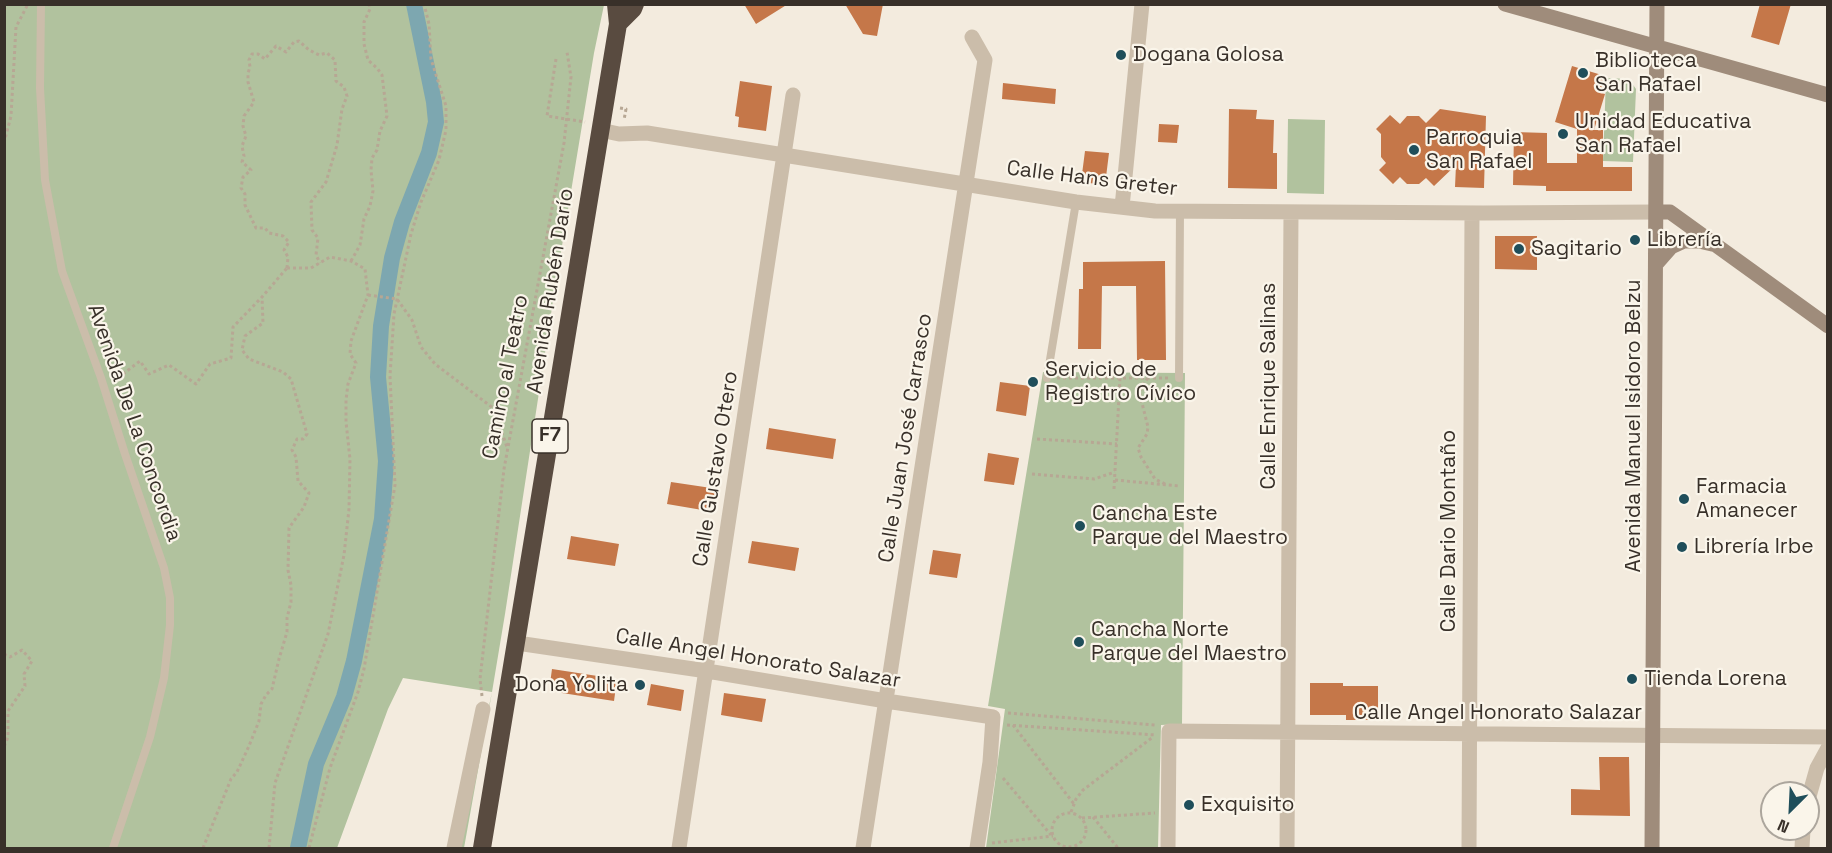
<!DOCTYPE html>
<html>
<head>
<meta charset="utf-8">
<style>
	body { margin:0 }
	#map { position:relative; width:1832px; height:853px; overflow:hidden; background:#f3ebde; font-family:"Space Grotesk",sans-serif }
	canvas { display:block }
	.frame { position:absolute; inset:0; border:6px solid #383029; pointer-events:none }
	.north { position:absolute; left:1760px; top:781px; width:60px; height:60px; box-sizing:border-box; background:#faf5ea; border:2px solid #aca69d; border-radius:50%; rotate:204deg; font-size:16px; font-weight:700; line-height:24px; text-align:center; color:#383029 }
	.north::after { content:''; display:block; margin:auto; width:21px; height:27px; background:#1f4e5a; clip-path:polygon(50% 0,100% 100%,50% 72%,0 100%) }
</style>
</head>
<body>
<div id="map">
<canvas width="1832" height="853"></canvas>
<div class="frame"></div>
<div class="north">N</div>
</div>
<script>
const ctx = document.querySelector('canvas').getContext('2d');
ctx.lineJoin = 'round';
function fill(path, color) {
  ctx.fillStyle = color;
  ctx.fill(path, 'evenodd');
}
function shape(rows) {
  const path = new Path2D();
  for (const r of rows) {
    if (r.length === 3) {
      path.moveTo(r[0] + r[2], r[1]);
      path.arc(r[0], r[1], r[2], 0, 2 * Math.PI);
      continue;
    }
    path.moveTo(r[0], r[1]);
    for (let i = 2; i < r.length; i += 2) path.lineTo(r[i], r[i + 1]);
  }
  return path;
}
function stroke(path, color, width, dash) {
  ctx.strokeStyle = color;
  ctx.lineWidth = width;
  ctx.lineCap = dash ? 'butt' : 'round';
  ctx.setLineDash(dash || []);
  ctx.stroke(path);
}
function drawText(font, color, halo, rows, align = 'center') {
  ctx.font = font + ' "Space Grotesk",sans-serif';
  ctx.lineWidth = 4.5;
  ctx.setLineDash([]);
  ctx.textBaseline = 'middle';
  ctx.strokeStyle = halo;
  ctx.fillStyle = color;
  for (const [text, x, y, turn = 0] of rows) {
    ctx.save();
    ctx.translate(x, y);
    ctx.rotate((+turn || 0) * Math.PI / 180);
    ctx.textAlign = isNaN(turn) ? turn : align;
    if (halo) ctx.strokeText(text, 0, 0);
    ctx.fillText(text, 0, 0);
    ctx.restore();
  }
}
fill(shape([
	[5,5,604,5,594,53,555,288,505,614,492,692,464,848,459,848,492,692,403,678,388,709,337,848,5,848],
	[1606,78,1629,79,1636,89,1633,162,1603,161],
	[1288,119,1325,120,1324,194,1287,193],
	[1043,372,1185,373,1182,724,1161,725,1158,848,986,848,1005,709,988,706]
]), '#b1c29e');
stroke(shape([
	[298,848,316,764,344,697,354,661,382,519,386,461,378,377,381,326,392,258,402,222,429,153,436,122,434,102,414,4]
]), '#7da7b0', 16);
fill(shape([
	[744,4,788,4,756,24],
	[845,4,883,4,877,36,863,34],
	[1760,4,1791,4,1779,45,1751,37],
	[1572,66,1605,76,1600,93,1605,94,1594,130,1603,130,1603,167,1632,167,1632,191,1546,191,1546,186,1513,185,1514,132,1547,133,1547,163,1577,163,1577,129,1555,122],
	[740,81,772,86,766,131,738,127,739,117,735,116],
	[1003,83,1056,89,1055,104,1002,99],
	[1229,109,1257,110,1256,119,1274,120,1273,153,1277,153,1277,189,1228,188],
	[1440,109,1486,116,1484,188,1455,187,1456,165,1434,186,1426,178,1419,184,1407,184,1400,177,1393,184,1379,170,1386,163,1381,157,1381,134,1376,129,1390,115,1400,124,1407,116,1419,116,1426,123],
	[1159,124,1179,125,1177,143,1158,142],
	[1085,151,1109,153,1105,185,1081,182],
	[1495,236,1537,236,1537,270,1495,269],
	[1165,261,1166,360,1137,360,1136,286,1102,286,1101,349,1078,349,1079,289,1083,289,1083,262],
	[1000,382,1030,386,1026,416,996,411],
	[769,428,836,439,833,459,766,449],
	[988,453,1019,458,1014,485,984,481],
	[671,482,718,489,714,512,667,504],
	[571,536,619,544,615,566,567,559],
	[752,541,799,548,795,571,748,563],
	[933,550,961,554,957,578,929,574],
	[552,669,617,679,614,701,549,691],
	[1310,683,1343,683,1343,686,1378,686,1378,720,1346,720,1346,715,1310,715],
	[651,684,684,690,681,711,647,705],
	[724,693,766,699,762,722,721,715],
	[1599,757,1629,757,1630,816,1571,815,1571,789,1600,790]
]), '#c57749');
stroke(shape([
	[556,59,547,116,585,122],
	[620,108,626,109,624,120],
	[4,143,11,116,16,27,28,4],
	[351,261,360,245,364,219,370,206,373,191,371,170,372,158,377,150,380,131,387,116,382,75,377,68,368,60,364,44,364,22,370,9,369,4],
	[287,268,288,257,284,250,289,242,283,236,269,233,265,228,256,228,245,205,245,194,241,188,243,177,251,170,242,162,244,156,242,146,246,136,243,126,244,116,254,102,248,82,248,73,250,67,249,60,252,54,258,54,265,59,276,46,286,52,294,42,299,41,309,50,319,55,327,53,335,60,336,81,344,87,347,96,342,109,337,145,326,182,311,202,312,230,318,238,316,255,320,263],
	[287,268,311,268,330,257,351,261,365,269,368,295],
	[368,295,397,299,412,320,421,347,435,364,493,408,507,447],
	[111,376,123,374,140,361,149,374,169,365,196,384,210,364,231,358,233,327,262,297,287,268],
	[1057,378,1168,378],
	[1148,378,1141,387,1140,395,1148,427,1147,434,1138,448,1141,457,1155,479,1167,485],
	[1037,439,1117,444],
	[1032,474,1094,479,1115,472],
	[1115,480,1179,486],
	[1114,489,1120,378],
	[4,654,10,657,22,650,32,661,24,674,25,686,8,711,8,737,4,747],
	[482,696,480,679,504,469,564,143,571,77,567,52],
	[1008,713,1156,725],
	[1007,725,1156,735],
	[1013,725,1074,804],
	[1003,778,1051,835],
	[1071,812,1076,799,1083,790,1153,737],
	[1069,830,17],
	[1093,817,1118,848],
	[1082,818,1155,813],
	[992,843,1053,836],
	[203,848,231,779,237,772,249,746,259,721,261,704,266,695,272,689,279,659,287,632,287,618,291,602,291,585,288,570,289,528,304,507,309,493,298,481,296,457,292,450,297,439,303,439,307,434,291,379,283,372,249,359,242,350,245,336,263,323,262,297],
	[269,848,275,783,328,634,344,555,349,509,350,459,346,422,346,400,348,384,356,363,350,354,351,341,368,295],
	[309,848,330,768,358,692,364,669,395,485,390,376,394,314,411,234,421,202,439,160,446,130,446,106,431,59,429,24,424,4]
]), '#b7a794', 3, [3, 3]);
stroke(shape([
	[41,4,40,88,45,180,62,271,101,378,125,454,164,568,170,598,170,625,164,678,150,737,113,848],
	[1047,378,1076,202],
	[1179,378,1180,210]
]), '#cbbdaa', 8);
stroke(shape([
	[600,130,619,134,647,133,1076,202,1155,211,1483,213,1656,212],
	[1122,207,1142,4],
	[517,643,707,671,886,701,993,717,990,762,977,848],
	[1808,800,1817,768,1828,748],
	[454,848,483,709],
	[679,848,793,95],
	[863,848,985,60,972,37],
	[1168,848,1169,731,1828,737],
	[1287,848,1291,212],
	[1469,848,1472,213],
	[1802,848,1803,829]
]), '#cbbdaa', 15);
stroke(shape([
	[1505,4,1828,95],
	[1656,212,1670,212,1828,326],
	[1656,264,1671,247,1684,241,1699,241,1712,244],
	[1652,848,1657,4]
]), '#9f8c7b', 15);
stroke(shape([
	[618,24,633,9,635,4],
	[482,848,618,24,616,4]
]), '#594b40', 18);
for (const [x, y, r, color] of [
	[1121,55,6,"#1f4e5a"],
	[1583,73,6,"#1f4e5a"],
	[1563,134,6,"#1f4e5a"],
	[1414,150,6,"#1f4e5a"],
	[1635,240,6,"#1f4e5a"],
	[1519,249,6,"#1f4e5a"],
	[1033,382,6,"#1f4e5a"],
	[1684,499,6,"#1f4e5a"],
	[1080,526,6,"#1f4e5a"],
	[1682,547,6,"#1f4e5a"],
	[1079,642,6,"#1f4e5a"],
	[1632,679,6,"#1f4e5a"],
	[640,685,6,"#1f4e5a"],
	[1189,805,6,"#1f4e5a"]
]) {
  const dot = new Path2D();
  dot.arc(x, y, r, 0, 2 * Math.PI);
  ctx.fillStyle = color;
  ctx.fill(dot);
  stroke(dot, '#faf5ea', 2);
}
for (const [x, y, w] of [
	[550,436,36]
]) {
  const box = new Path2D();
  box.roundRect(x - w / 2, y - 17, w, 34, 4.5);
  ctx.fillStyle = '#faf5ea';
  ctx.fill(box);
  stroke(box, '#383029', 1.5);
}
drawText('bold 20px', '#383029', null, [
	["F7",550,436]
]);
drawText('21px', '#383029', '#faf5ea', [
	["Dogana Golosa",1133,55],
	["Biblioteca",1595,61],
	["San Rafael",1595,85],
	["Unidad Educativa",1575,122],
	["San Rafael",1575,146],
	["Parroquia",1426,138],
	["San Rafael",1426,162],
	["Librería",1647,240],
	["Sagitario",1531,249],
	["Servicio de",1045,370],
	["Registro Cívico",1045,394],
	["Farmacia",1696,487],
	["Amanecer",1696,511],
	["Cancha Este",1092,514],
	["Parque del Maestro",1092,538],
	["Librería Irbe",1694,547],
	["Cancha Norte",1091,630],
	["Parque del Maestro",1091,654],
	["Tienda Lorena",1644,679],
	["Dona Yolita",628,685,"right"],
	["Exquisito",1201,805]
], 'left');
drawText('21px', '#383029', '#faf5ea', [
	["Calle Hans Greter",1092,179,7],
	["Avenida Rubén Darío",551,291,-81],
	["Camino al Teatro",506,377,-79],
	["Calle Enrique Salinas",1269,386,-90],
	["Avenida De La Concordia",134,423,71],
	["Avenida Manuel Isidoro Belzu",1634,426,-90],
	["Calle Juan José Carrasco",906,438,-81],
	["Calle Gustavo Otero",716,469,-81],
	["Calle Dario Montaño",1449,531,-90],
	["Calle Angel Honorato Salazar",758,659,9],
	["Calle Angel Honorato Salazar",1498,713]
]);
</script>
</body>
</html>
